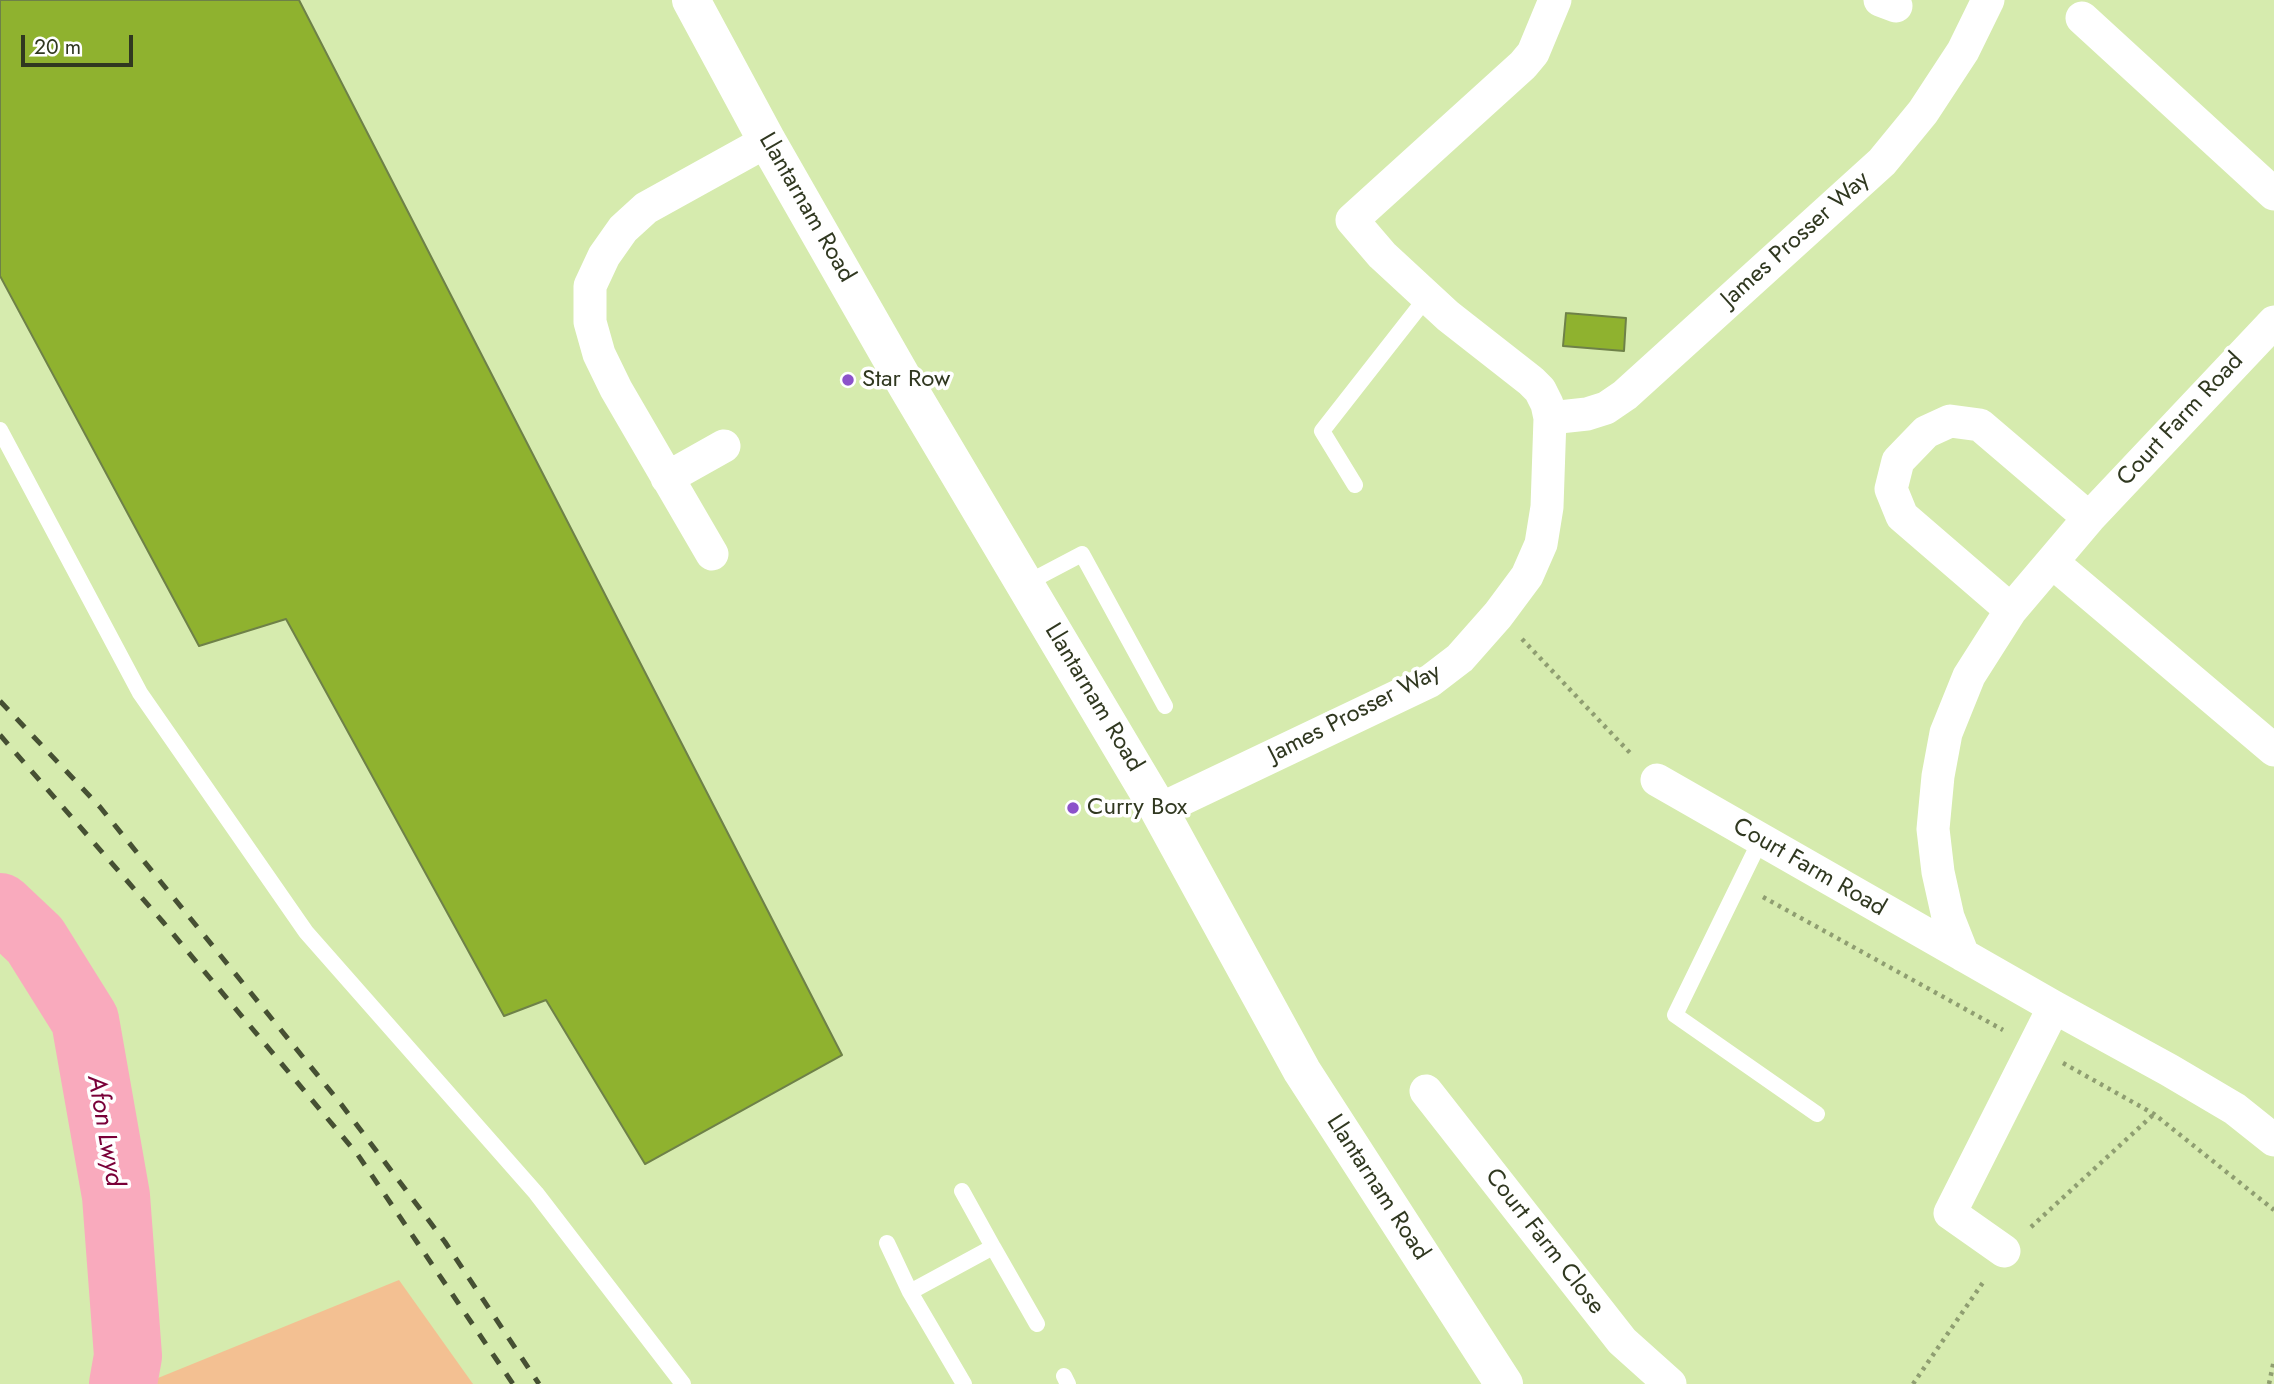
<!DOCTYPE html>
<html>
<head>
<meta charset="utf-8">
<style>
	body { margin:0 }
	#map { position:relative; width:2274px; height:1384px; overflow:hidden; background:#d6ebae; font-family:Jost,sans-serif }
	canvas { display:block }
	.scale { position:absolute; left:21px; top:35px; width:112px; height:32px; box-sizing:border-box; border:4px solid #303820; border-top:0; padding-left:9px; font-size:21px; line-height:24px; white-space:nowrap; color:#303820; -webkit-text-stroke:5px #fff; paint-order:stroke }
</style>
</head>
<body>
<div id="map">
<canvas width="2274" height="1384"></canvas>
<div class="scale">20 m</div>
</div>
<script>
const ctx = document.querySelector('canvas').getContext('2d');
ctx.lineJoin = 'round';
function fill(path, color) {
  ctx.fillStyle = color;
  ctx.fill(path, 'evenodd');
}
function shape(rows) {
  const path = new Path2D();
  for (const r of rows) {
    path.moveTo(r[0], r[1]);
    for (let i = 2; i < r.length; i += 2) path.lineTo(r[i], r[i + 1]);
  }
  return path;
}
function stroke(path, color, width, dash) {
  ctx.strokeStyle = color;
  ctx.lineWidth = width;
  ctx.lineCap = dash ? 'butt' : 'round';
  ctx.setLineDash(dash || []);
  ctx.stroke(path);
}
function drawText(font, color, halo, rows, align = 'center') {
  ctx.font = font + ' Jost,sans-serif';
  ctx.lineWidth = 7;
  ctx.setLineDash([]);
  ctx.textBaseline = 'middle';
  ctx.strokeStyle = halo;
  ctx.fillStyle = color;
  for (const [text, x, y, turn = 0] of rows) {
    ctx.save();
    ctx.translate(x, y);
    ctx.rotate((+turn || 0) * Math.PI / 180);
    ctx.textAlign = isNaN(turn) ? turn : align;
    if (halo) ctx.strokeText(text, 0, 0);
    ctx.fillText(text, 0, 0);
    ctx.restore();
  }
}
fill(shape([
	[399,1280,473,1384,157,1384,158,1378]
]), '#f3c092');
stroke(shape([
	[0,907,35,940,85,1020,116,1196,128,1356,123,1384]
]), '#f9aabd', 68);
const building = shape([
	[0,0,299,0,842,1055,645,1164,546,1000,504,1016,286,619,199,646,0,276,0,0],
	[1566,313,1626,318,1624,351,1563,346,1566,313]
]);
fill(building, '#8fb22f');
stroke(building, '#6e8148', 2);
stroke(shape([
	[1522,639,1632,755],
	[1763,897,2003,1030],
	[2063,1063,2154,1114,2274,1210],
	[2031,1227,2154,1114],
	[1913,1384,1984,1281],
	[2269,1384,2274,1360]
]), '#8f9e71', 4.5, [3.5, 5]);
stroke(shape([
	[0,430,140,693,306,932,536,1193,683,1384],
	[1355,485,1322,431,1427,297],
	[1025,584,1082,554,1165,706],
	[1760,841,1675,1015,1817,1114],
	[962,1191,993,1247],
	[887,1243,910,1292],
	[1064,1376,1068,1384],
	[964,1384,910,1292,993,1247,1037,1324]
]), '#fff', 16);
stroke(shape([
	[1880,0,1896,6],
	[2082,18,2274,194],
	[1550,418,1587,414,1606,408,1625,395,1882,162,1923,112,1963,51,1988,0],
	[667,478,724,446],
	[712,554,616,389,599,354,590,322,590,286,604,256,623,229,646,208,767,141],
	[2052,562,2274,750],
	[2011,610,1902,516,1891,489,1898,461,1926,432,1950,421,1980,425,2089,518],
	[1657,780,2054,1007,2169,1070,2235,1109,2274,1140],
	[1159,810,1430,681,1460,658,1498,615,1527,576,1541,544,1547,507,1550,418,1547,404,1540,390,1531,381,1448,316,1382,255,1352,220,1523,65,1533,53,1555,0],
	[1963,955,1948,917,1938,872,1933,829,1938,776,1946,733,1969,676,2011,610,2089,518,2274,322],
	[1426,1091,1622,1341,1670,1384],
	[2004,1251,1950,1213,2054,1007]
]), '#fff', 33);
stroke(shape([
	[691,0,767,141,907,386,1159,810,1302,1071,1504,1384]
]), '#fff', 38);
stroke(shape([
	[0,701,100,807,341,1104,445,1242,539,1384],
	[0,735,163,922,358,1155,513,1384]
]), '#465033', 5, [12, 12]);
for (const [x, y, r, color] of [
	[848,380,7,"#8c52ca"],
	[1073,808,7,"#8c52ca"]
]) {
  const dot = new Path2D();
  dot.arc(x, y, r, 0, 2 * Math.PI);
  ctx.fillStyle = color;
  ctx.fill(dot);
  stroke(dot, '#fff', 2.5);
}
drawText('24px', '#303820', '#fff', [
	["Llantarnam Road",806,208,60],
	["James Prosser Way",1796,240,-42],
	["Court Farm Road",2181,420,-47],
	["Llantarnam Road",1093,698,59],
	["James Prosser Way",1355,714,-27],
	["Court Farm Road",1809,868,30],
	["Llantarnam Road",1377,1188,57],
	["Court Farm Close",1544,1242,52]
]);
drawText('24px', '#303820', '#fff', [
	["Star Row",862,380],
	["Curry Box",1087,808]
], 'left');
drawText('italic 26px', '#790038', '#fff', [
	["Afon Lwyd",104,1131,80]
]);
</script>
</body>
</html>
